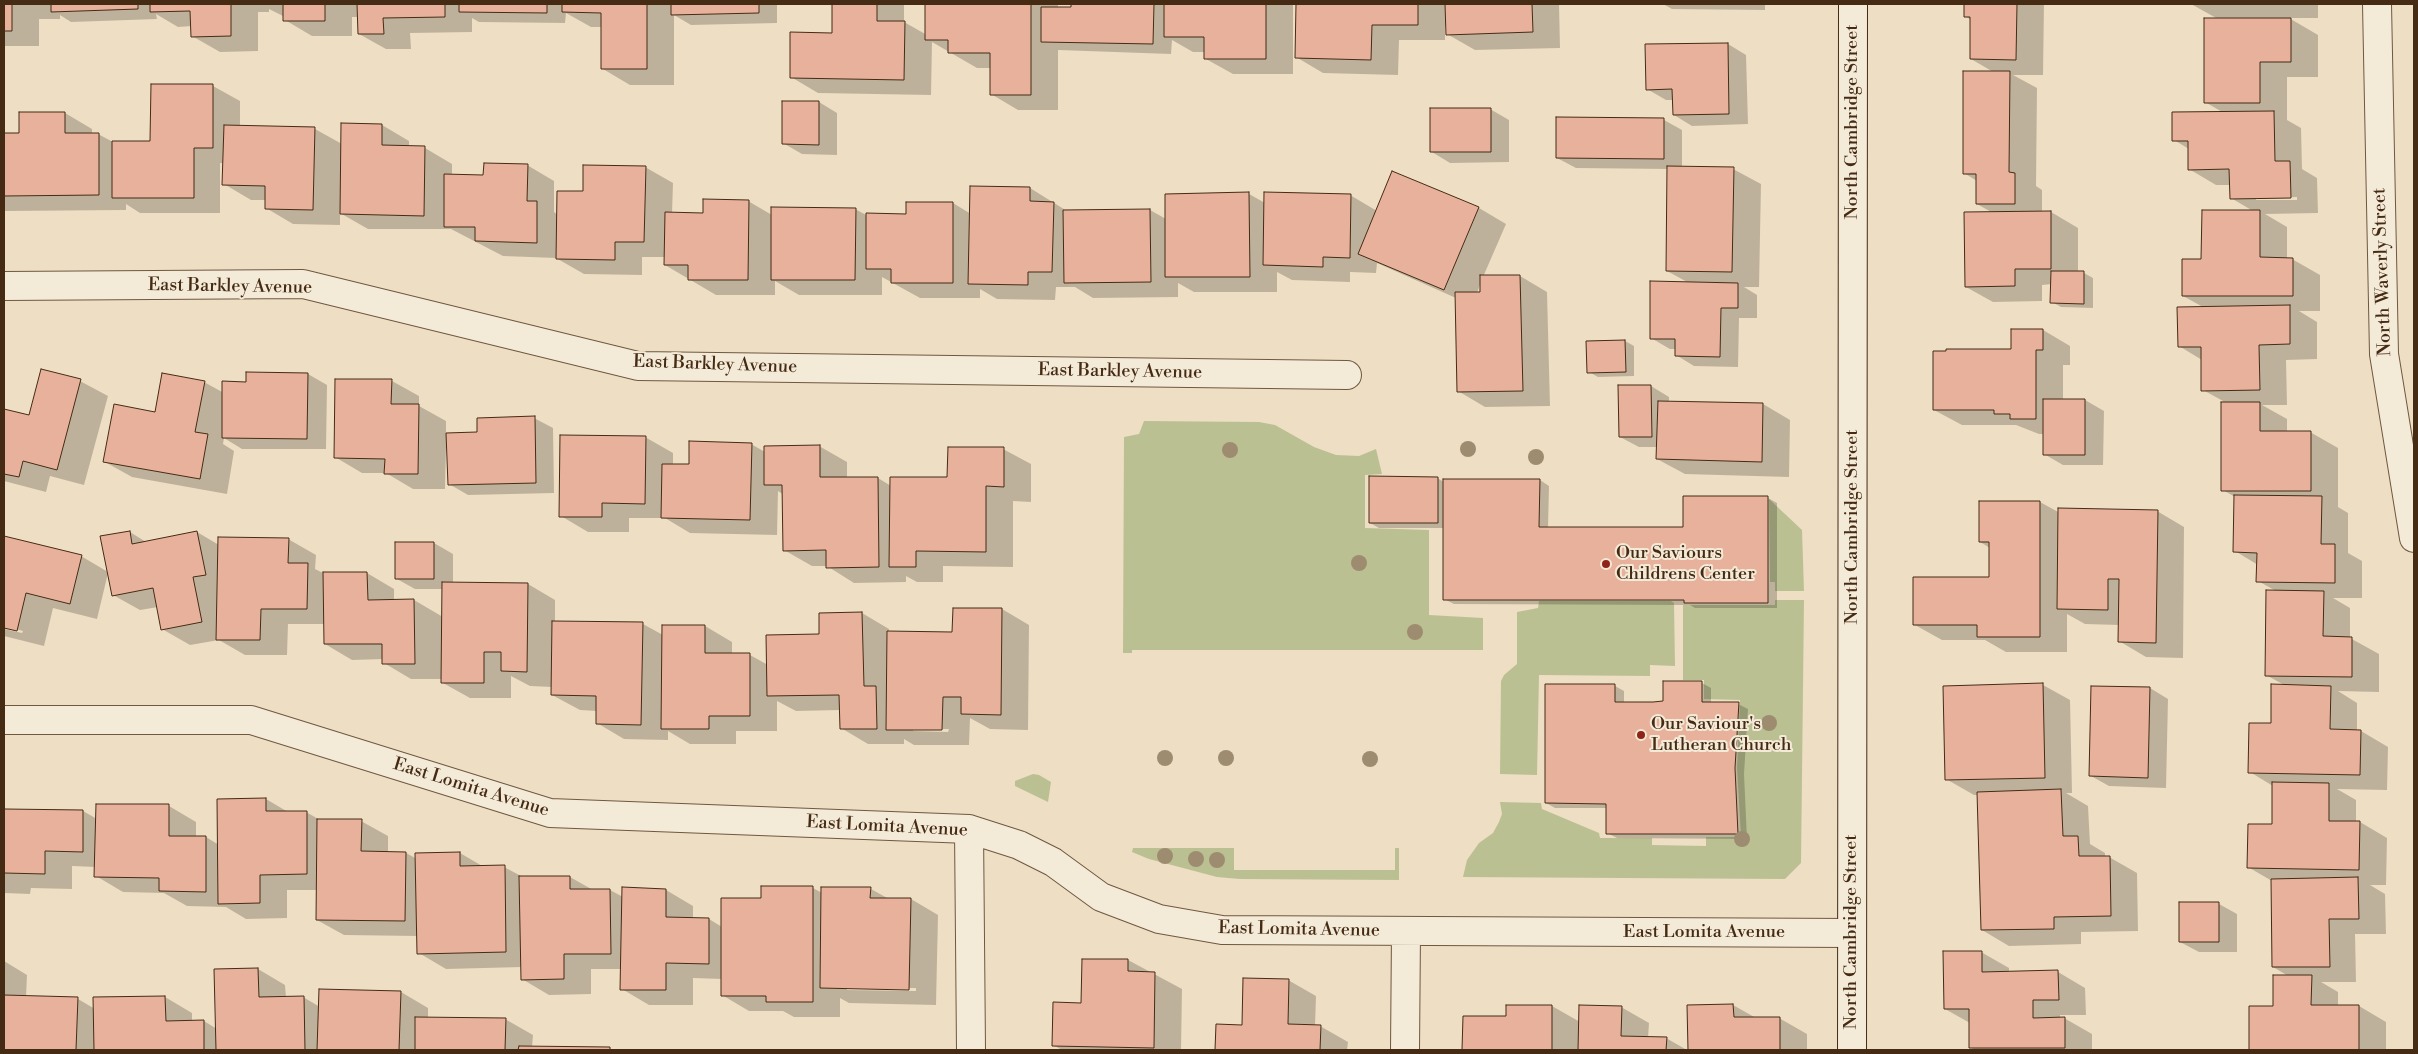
<!DOCTYPE html>
<html>
<head>
<meta charset="utf-8">
<style>
	body { margin:0 }
	#map { position:relative; width:2418px; height:1054px; overflow:hidden; background:#eedec3; font-family:"Libre Bodoni",serif }
	canvas { display:block }
	.frame { position:absolute; inset:0; border:5px solid #452b14; pointer-events:none }
</style>
</head>
<body>
<div id="map">
<canvas width="2418" height="1054"></canvas>
<div class="frame"></div>
</div>
<script>
const ctx = document.querySelector('canvas').getContext('2d');
ctx.lineJoin = 'round';
function fill(path, color) {
  ctx.fillStyle = color;
  ctx.fill(path, 'evenodd');
}
function shape(rows) {
  const path = new Path2D();
  for (const r of rows) {
    path.moveTo(r[0], r[1]);
    for (let i = 2; i < r.length; i += 2) path.lineTo(r[i], r[i + 1]);
  }
  return path;
}
function stroke(path, color, width, dash) {
  ctx.strokeStyle = color;
  ctx.lineWidth = width;
  ctx.lineCap = dash ? 'butt' : 'round';
  ctx.setLineDash(dash || []);
  ctx.stroke(path);
}
function drawText(font, color, halo, rows, align = 'center') {
  ctx.font = font + ' "Libre Bodoni",serif';
  ctx.lineWidth = 4;
  ctx.setLineDash([]);
  ctx.textBaseline = 'middle';
  ctx.strokeStyle = halo;
  ctx.fillStyle = color;
  for (const [text, x, y, turn = 0] of rows) {
    ctx.save();
    ctx.translate(x, y);
    ctx.rotate((+turn || 0) * Math.PI / 180);
    ctx.textAlign = isNaN(turn) ? turn : align;
    if (halo) ctx.strokeText(text, 0, 0);
    ctx.fillText(text, 0, 0);
    ctx.restore();
  }
}
fill(shape([
	[1144,421,1259,422,1275,425,1314,447,1336,455,1359,456,1376,449,1382,474,1365,475,1365,528,1429,530,1429,615,1483,618,1483,650,1132,650,1132,653,1123,653,1124,437,1139,434],
	[1769,499,1802,530,1804,591,1775,591,1775,582,1770,582],
	[1775,600,1804,600,1801,863,1785,879,1463,877,1467,860,1479,843,1493,833,1499,822,1502,814,1500,802,1541,803,1542,809,1599,833,1600,838,1652,838,1652,845,1706,846,1706,837,1741,837,1737,768,1740,700,1704,699,1704,680,1683,680,1683,605,1775,605],
	[1539,601,1671,601,1674,603,1675,666,1650,665,1650,676,1539,675,1537,775,1500,774,1501,681,1504,675,1517,664,1517,612,1538,608],
	[1033,774,1039,775,1051,782,1048,802,1015,786,1015,781],
	[1133,848,1234,848,1234,870,1395,870,1395,848,1399,848,1399,880,1240,879,1217,877,1149,859,1132,852]
]), '#bbc092');
fill(shape([
	[4,4,777,4,777,23,691,25,674,15,674,85,630,85,603,69,603,27,591,27,566,13,565,23,479,22,472,18,472,32,410,33,411,49,386,49,359,34,358,17,352,17,352,36,312,36,285,20,285,17,269,9,269,12,258,12,258,51,220,52,192,36,192,26,178,27,156,14,157,19,71,22,60,15,60,19,39,19,39,46,4,46],
	[834,4,904,4,904,22,927,35,927,4,1058,4,1058,9,1072,9,1072,4,1293,4,1293,74,1233,74,1206,59,1206,52,1193,52,1172,40,1171,54,1058,50,1058,110,1018,110,991,94,991,68,977,68,932,42,931,95,818,93,791,77,833,34],
	[1297,4,1559,4,1560,48,1475,50,1447,34,1447,26,1445,26,1445,40,1399,40,1398,75,1323,73,1296,57],
	[1663,4,1765,4,1765,10,1672,9],
	[1965,4,2044,4,2043,75,2013,75,2037,88,2036,186,2042,190,2042,212,2051,212,2078,228,2078,272,2084,273,2093,278,2093,308,2061,307,2052,302,2052,284,2042,285,2042,301,1993,302,1966,287,1993,213,1977,204,1977,181,1964,173,1995,73,1971,59,1971,20,1965,16],
	[2191,4,2318,4,2318,18,2289,18,2318,35,2318,77,2287,77,2287,120,2301,128,2302,169,2317,178,2318,213,2265,214,2287,227,2287,259,2292,259,2320,275,2320,311,2299,311,2317,322,2317,359,2286,360,2287,405,2262,405,2287,419,2287,432,2310,432,2338,448,2338,507,2348,513,2348,553,2362,561,2362,598,2333,598,2350,608,2350,638,2379,654,2379,692,2338,691,2357,703,2357,731,2361,731,2388,747,2387,790,2337,789,2356,800,2356,822,2360,822,2387,838,2386,885,2370,885,2385,894,2386,934,2355,934,2356,982,2321,982,2338,992,2338,1006,2359,1006,2386,1022,2386,1050,2250,1050,2250,1007,2274,1008,2290,977,2273,967,2272,881,2248,867,2273,825,2273,786,2250,772,2272,725,2286,686,2266,675,2276,591,2258,581,2258,565,2235,551,2235,497,2223,490,2223,401,2203,390,2202,360,2179,346,2203,307,2183,296,2203,260,2253,211,2231,198,2231,185,2216,185,2189,169,2189,149,2174,140,2224,113,2205,102,2218,19],
	[2297,197,2297,200,2256,200,2256,198],
	[1728,44,1746,55,1748,124,1692,126,1674,115,1673,100,1666,100,1647,89],
	[152,86,213,86,240,101,240,127,315,129,342,144,342,124,382,125,409,141,409,147,425,148,452,164,452,175,484,176,527,165,554,181,554,212,558,215,584,193,645,167,673,183,672,214,705,214,748,201,772,215,855,209,868,216,907,215,953,203,971,214,1030,188,1067,211,1150,210,1166,219,1249,194,1265,203,1350,195,1377,211,1479,208,1506,224,1483,277,1520,276,1547,292,1550,406,1485,407,1458,391,1456,298,1377,263,1376,273,1350,272,1350,282,1292,280,1277,272,1277,292,1194,292,1178,283,1178,297,1093,298,1075,287,1056,287,1055,300,997,299,980,289,980,298,920,298,882,277,882,295,799,295,775,281,775,295,716,295,665,265,665,257,642,257,642,275,584,274,556,258,503,256,451,229,368,229,340,213,340,225,293,224,266,208,266,200,251,200,224,184,224,163,220,163,220,213,140,213,126,204,126,210,4,211,4,134,20,134,20,113,65,113,92,129,92,134,98,134,113,142,151,142],
	[1481,282,1481,293,1477,293],
	[819,102,837,113,837,155,802,154,783,143],
	[1490,109,1509,120,1509,162,1450,163,1432,152],
	[1664,120,1682,130,1682,168,1733,169,1761,184,1759,287,1744,287,1757,295,1757,318,1739,318,1738,367,1694,366,1676,355,1676,349,1670,349,1651,338,1689,283,1667,271,1668,169,1576,168,1557,158],
	[2043,330,2070,346,2070,365,2063,365,2063,400,2085,400,2104,411,2103,465,2063,465,2044,454,2044,434,2039,434,2016,425,1962,425,1934,410,2013,350],
	[1625,341,1634,346,1634,376,1598,377,1589,372],
	[308,374,327,385,326,449,242,449,224,438,223,444,234,451,227,494,132,477,105,462,156,413,204,382,224,393,247,383],
	[80,381,108,396,84,485,50,476,46,492,4,481,4,410,29,417],
	[392,381,419,396,419,406,446,421,446,434,478,433,534,418,553,428,554,493,468,495,449,484,448,447,446,447,445,489,413,489,386,473,362,473,335,457],
	[1651,386,1669,397,1669,402,1763,404,1790,420,1789,477,1685,474,1657,459,1658,447,1639,447,1620,437],
	[645,437,673,453,673,465,690,465,751,444,765,452,819,446,847,462,847,478,878,478,891,486,948,479,1003,449,1031,464,1031,502,1013,501,1013,567,943,566,943,582,917,582,906,576,906,582,854,583,827,566,812,566,784,550,784,495,778,491,777,535,690,533,665,518,629,518,629,532,588,532,561,516],
	[1437,478,1444,482,1540,480,1549,486,1548,528,1685,529,1768,498,1777,503,1777,608,1695,608,1690,605,1454,604,1444,599,1444,528,1379,528,1370,523],
	[2040,502,2060,513,2157,511,2184,527,2183,658,2146,657,2119,641,2119,625,2085,624,2067,614,2067,652,2006,652,1985,640,1942,640,1915,625,1990,578,1990,548,1980,542],
	[130,532,146,542,197,532,219,545,288,539,316,555,315,569,323,573,367,573,394,589,394,601,414,600,443,617,443,589,415,589,397,579,434,543,453,554,453,583,528,584,555,600,555,622,643,624,663,635,705,626,732,642,732,654,750,655,768,665,862,613,889,629,889,633,953,633,1002,609,1029,625,1028,730,990,729,970,718,969,745,914,745,904,739,904,744,868,744,841,728,840,710,796,711,777,701,777,731,736,731,736,744,690,744,668,731,668,740,624,739,597,723,597,711,580,710,552,695,552,687,530,686,511,676,511,698,470,698,443,683,443,679,411,679,384,663,384,659,352,660,325,644,325,624,288,624,287,655,245,655,219,640,190,645,162,629,158,607,140,610,113,595,108,573,97,619,53,608,44,646,4,636,4,629,22,633,23,631,4,626,4,537,81,556,108,572],
	[913,729,949,729,948,732,913,731],
	[1664,682,1702,683,1711,688,1711,704,1738,704,1748,709,1744,774,1747,839,1617,838,1607,833,1607,808,1555,808,1546,803,1615,686,1624,691,1624,704,1664,702],
	[2043,685,2070,700,2072,793,2066,793,2088,806,2090,844,2105,853,2105,857,2109,857,2137,873,2138,931,2081,932,2081,944,2009,946,1982,930,1978,795,1974,795,1946,779],
	[2150,688,2168,699,2166,788,2109,786,2091,776],
	[266,799,288,812,306,812,320,820,361,821,388,836,388,853,406,853,417,859,460,853,484,867,504,867,523,877,570,877,593,890,610,890,623,897,666,890,693,906,693,919,709,919,722,927,763,899,813,888,822,893,871,889,889,899,911,899,938,915,936,1005,849,1003,840,998,840,1017,794,1017,783,1011,749,1011,722,995,722,979,693,978,693,1005,649,1005,622,989,622,969,591,969,591,994,549,995,522,979,522,967,446,969,419,953,418,936,344,935,317,920,317,890,287,890,287,918,246,919,226,907,187,906,164,893,123,892,96,876,96,867,72,866,72,889,31,888,30,894,4,893,4,810,83,811,97,819,169,806,196,822,196,837,206,837,219,845],
	[847,988,916,988,916,991,847,990],
	[2219,904,2237,914,2237,952,2199,952,2180,942],
	[1981,952,2009,968,2009,973,2058,972,2085,988,2086,1015,2060,1015,2060,1018,2064,1018,2092,1034,2092,1050,1975,1050,1970,1047,1970,1023,1945,1009],
	[1128,960,1182,989,1181,1050,1062,1050,1053,1045,1082,1004],
	[4,961,27,975,26,997,78,999,95,1009,165,997,192,1013,192,1021,204,1021,217,1029,258,969,285,985,286,998,303,997,320,1007,401,992,428,1008,428,1018,505,1019,533,1035,532,1047,609,1048,613,1050,4,1050],
	[1288,980,1316,996,1315,1026,1320,1026,1348,1042,1347,1050,1217,1050,1217,1026,1244,1026],
	[1733,1005,1756,1018,1779,1018,1807,1034,1807,1050,1689,1050,1689,1006],
	[1507,1006,1552,1006,1580,1022,1621,1007,1649,1023,1648,1038,1666,1038,1687,1050,1463,1050,1464,1017,1507,1018]
]), '#0003');
const building = shape([
	[4,4,33,4,12,4,12,31,4,31,4,4],
	[51,4,138,4,138,9,51,12,51,4],
	[150,4,231,4,231,36,191,37,190,11,150,12,150,4],
	[283,4,325,4,325,21,283,21,283,4],
	[357,4,445,4,445,17,383,18,384,34,358,34,357,4],
	[459,4,547,4,547,13,459,12,459,4],
	[562,4,647,4,647,69,601,69,601,13,562,12,562,4],
	[671,4,759,4,759,13,671,15,671,4],
	[832,4,877,4,877,21,905,21,904,80,790,78,790,32,832,33,832,4],
	[925,4,1031,4,1031,95,990,95,990,53,948,53,948,40,925,40,925,4],
	[1071,4,1154,4,1153,44,1041,42,1041,7,1071,7,1071,4],
	[1164,4,1266,4,1266,59,1204,59,1204,37,1164,37,1164,4],
	[1296,4,1418,4,1418,25,1372,25,1371,60,1295,58,1296,4],
	[1445,4,1532,4,1533,32,1446,35,1445,4],
	[1964,4,2017,4,2016,60,1970,59,1970,17,1964,17,1964,4],
	[2204,18,2291,18,2291,62,2260,62,2260,103,2204,103,2204,18],
	[1728,43,1729,114,1673,115,1672,89,1646,90,1645,44,1728,43],
	[1963,71,2010,71,2009,172,2015,173,2015,204,1976,204,1976,174,1963,174,1963,71],
	[151,84,213,84,213,148,194,148,194,198,112,198,112,141,150,141,151,84],
	[782,101,819,101,819,145,782,144,782,101],
	[1430,108,1491,108,1491,152,1430,152,1430,108],
	[2274,111,2275,161,2290,161,2291,198,2230,199,2229,169,2188,170,2188,141,2172,141,2172,112,2274,111],
	[19,112,65,112,65,133,99,133,99,195,4,196,4,133,19,133,19,112],
	[1556,117,1664,118,1664,159,1556,158,1556,117],
	[341,123,382,124,382,145,425,146,424,216,340,214,341,123],
	[224,125,315,127,313,210,265,209,265,186,222,185,224,125],
	[484,163,528,164,527,201,537,201,537,243,475,241,475,227,444,227,444,174,483,175,484,163],
	[583,165,646,166,644,242,615,242,615,260,556,259,557,191,583,191,583,165],
	[1667,166,1734,167,1732,272,1666,271,1667,166],
	[1392,171,1479,207,1444,290,1358,254,1392,171],
	[970,186,1030,187,1030,201,1054,202,1052,272,1028,272,1028,285,968,284,970,186],
	[1249,192,1250,277,1165,277,1165,194,1249,192],
	[1264,192,1351,194,1350,258,1323,257,1323,267,1263,265,1264,192],
	[703,199,749,200,748,280,688,280,688,265,664,265,665,212,703,213,703,199],
	[906,202,953,202,953,283,891,283,891,269,866,269,866,213,906,214,906,202],
	[771,207,856,208,855,280,771,280,771,207],
	[1150,209,1151,282,1064,283,1063,210,1150,209],
	[2202,210,2260,210,2260,257,2293,258,2293,296,2182,296,2182,259,2201,259,2202,210],
	[2051,211,2051,269,2015,269,2015,286,1965,287,1964,212,2051,211],
	[2051,271,2084,271,2084,304,2050,303,2051,271],
	[1480,275,1520,275,1523,391,1457,392,1455,292,1480,292,1480,275],
	[1650,281,1738,283,1738,308,1721,308,1720,357,1675,356,1675,339,1650,339,1650,281],
	[2290,305,2290,344,2259,345,2260,390,2201,391,2201,347,2178,347,2177,307,2290,305],
	[2011,329,2043,329,2043,350,2036,350,2036,419,2010,419,2010,414,1994,414,1994,410,1933,410,1933,351,1946,351,1946,349,2011,349,2011,329],
	[1625,340,1626,372,1587,373,1586,341,1625,340],
	[41,369,81,379,57,470,23,461,19,477,4,474,4,409,29,415,41,369],
	[246,372,308,373,307,439,222,438,222,381,246,382,246,372],
	[162,373,205,381,195,432,208,434,200,479,103,462,114,404,155,412,162,373],
	[335,379,392,379,391,404,419,404,418,474,384,474,385,459,334,458,335,379],
	[1618,385,1651,385,1652,437,1619,437,1618,385],
	[2043,399,2085,399,2085,455,2043,455,2043,399],
	[1658,401,1763,403,1762,462,1656,459,1658,401],
	[2221,402,2260,402,2260,431,2311,431,2311,491,2221,491,2221,402],
	[535,416,536,483,448,485,446,433,477,432,477,418,535,416],
	[560,435,646,436,645,504,602,503,602,517,559,517,560,435],
	[689,441,752,443,750,520,661,518,662,464,689,464,689,441],
	[820,445,820,477,878,477,879,567,826,568,826,550,783,551,782,485,764,485,764,446,820,445],
	[948,447,1004,447,1004,487,986,486,986,552,916,551,916,567,889,567,890,477,947,477,948,447],
	[1369,476,1438,477,1438,523,1369,523,1369,476],
	[1443,479,1540,479,1539,527,1683,527,1683,496,1768,496,1768,603,1684,603,1684,600,1443,600,1443,479],
	[2234,495,2322,496,2321,544,2335,544,2335,583,2256,582,2257,553,2233,552,2234,495],
	[1979,501,2040,501,2040,637,1977,637,1977,625,1913,625,1913,577,1989,577,1989,542,1979,542,1979,501],
	[2058,508,2158,510,2156,643,2118,642,2119,579,2108,579,2108,610,2057,609,2058,508],
	[130,531,132,544,197,531,206,575,193,577,202,622,161,630,153,588,112,596,100,536,130,531],
	[4,536,82,555,70,604,26,593,17,631,4,628,4,536],
	[218,537,289,538,288,563,308,563,307,609,261,609,260,640,216,640,218,537],
	[395,542,434,542,434,579,395,579,395,542],
	[323,572,367,572,368,600,414,599,415,664,382,664,382,644,324,644,323,572],
	[442,582,528,583,527,672,501,671,501,652,484,652,484,683,441,683,442,582],
	[2266,590,2324,591,2323,636,2352,637,2352,677,2265,676,2266,590],
	[953,608,1002,608,1001,715,961,714,961,697,943,697,942,730,886,730,887,631,952,632,953,608],
	[862,612,864,686,876,686,877,729,840,729,839,695,767,696,766,635,819,634,819,613,862,612],
	[552,621,643,622,641,725,596,724,596,696,551,695,552,621],
	[662,625,705,625,705,653,750,653,750,716,709,716,709,729,661,729,662,625],
	[1663,681,1702,681,1702,702,1739,702,1735,768,1738,834,1606,834,1606,804,1545,803,1545,684,1615,684,1615,702,1653,702,1663,701,1663,681],
	[2043,683,2045,778,1945,780,1943,686,2043,683],
	[2271,684,2331,686,2330,729,2361,730,2360,775,2248,773,2249,723,2271,723,2271,684],
	[2091,686,2150,687,2148,778,2089,776,2091,686],
	[2272,782,2329,783,2329,821,2360,821,2359,870,2247,868,2248,824,2272,824,2272,782],
	[2061,789,2063,836,2078,836,2079,856,2110,856,2111,916,2054,917,2054,929,1981,930,1977,792,2061,789],
	[266,798,266,811,307,811,307,874,260,875,260,903,218,904,217,799,266,798],
	[96,804,169,804,169,836,206,836,206,892,159,891,159,878,94,877,96,804],
	[4,809,83,810,83,852,45,851,45,874,4,873,4,809],
	[317,819,362,819,361,851,406,852,405,921,316,920,317,819],
	[460,852,460,866,505,865,506,952,417,954,415,853,460,852],
	[519,876,570,876,570,889,610,889,611,954,564,954,564,979,521,980,519,876],
	[2358,877,2359,919,2329,919,2330,967,2272,967,2271,879,2358,877],
	[761,886,813,886,813,1002,766,1002,766,996,721,996,721,898,761,898,761,886],
	[622,887,666,889,666,917,709,918,709,964,666,963,666,990,620,990,622,887],
	[821,887,871,887,870,898,911,898,909,990,820,988,821,887],
	[2179,902,2219,902,2219,942,2179,942,2179,902],
	[1943,951,1982,951,1982,972,2058,970,2059,1000,2033,1000,2033,1018,2065,1017,2065,1048,1969,1048,1969,1009,1944,1009,1943,951],
	[1082,959,1128,959,1128,971,1155,972,1154,1048,1052,1046,1053,1002,1081,1003,1082,959],
	[258,968,259,997,304,996,305,1050,216,1050,214,969,258,968],
	[2273,975,2312,975,2311,1005,2359,1005,2359,1050,2249,1050,2249,1006,2273,1006,2273,975],
	[1243,978,1289,979,1288,1024,1321,1025,1320,1050,1215,1050,1216,1024,1242,1025,1243,978],
	[319,989,401,991,399,1050,317,1050,319,989],
	[4,995,78,997,76,1050,4,1050,4,995],
	[165,996,166,1021,204,1020,204,1050,94,1050,93,997,165,996],
	[1733,1004,1734,1017,1780,1017,1780,1050,1688,1050,1687,1005,1733,1004],
	[1506,1005,1552,1005,1552,1050,1462,1050,1463,1016,1506,1016,1506,1005],
	[1579,1005,1622,1006,1621,1036,1667,1037,1666,1050,1578,1050,1579,1005],
	[415,1017,506,1018,505,1050,415,1050,415,1017],
	[519,1046,610,1047,610,1050,518,1050,519,1046]
]);
fill(building, '#e8b19b');
stroke(building, '#452b14', 1);
const street = shape([
	[2377,4,2384,354,2414,538],
	[4,286,303,284,638,366,1347,375],
	[4,720,251,720,550,813,969,829,1019,845,1053,862,1101,897,1159,919,1222,930,1852,933],
	[969,829,971,1050],
	[1405,1050,1406,932]
]);
const secondary = shape([
	[1852,1050,1853,4]
]);
stroke(street, '#6f5840', 30);
stroke(secondary, '#452b14', 30);
stroke(street, '#f4ead8', 28);
stroke(secondary, '#f4ead8', 28);
ctx.fillStyle = '#9e8c70';
for (const [x, y] of [
	[1468,449],
	[1230,450],
	[1536,457],
	[1359,563],
	[1415,632],
	[1769,723],
	[1165,758],
	[1226,758],
	[1370,759],
	[1742,839],
	[1165,856],
	[1196,859],
	[1217,860]
]) {
  ctx.beginPath();
  ctx.arc(x, y, 8, 0, 2 * Math.PI);
  ctx.fill();
}
for (const [x, y, r, color] of [
	[1606,564,5,"#8f2418"],
	[1641,735,5,"#8f2418"]
]) {
  const dot = new Path2D();
  dot.arc(x, y, r, 0, 2 * Math.PI);
  ctx.fillStyle = color;
  ctx.fill(dot);
  stroke(dot, '#f4ead8', 2);
}
drawText('18px', '#452b14', '#f4ead8', [
	["North Cambridge Street",1853,122,-90],
	["North Waverly Street",2383,272,-92],
	["East Barkley Avenue",230,287,1],
	["East Barkley Avenue",715,365,2],
	["East Barkley Avenue",1120,372,1],
	["North Cambridge Street",1853,527,-90],
	["East Lomita Avenue",471,788,17],
	["East Lomita Avenue",887,827,3],
	["East Lomita Avenue",1299,930,1],
	["North Cambridge Street",1852,932,-90],
	["East Lomita Avenue",1704,933]
]);
drawText('18px', '#452b14', '#f4ead8', [
	["Our Saviours",1616,554],
	["Childrens Center",1616,575],
	["Our Saviour's",1651,725],
	["Lutheran Church",1651,746]
], 'left');
</script>
</body>
</html>
